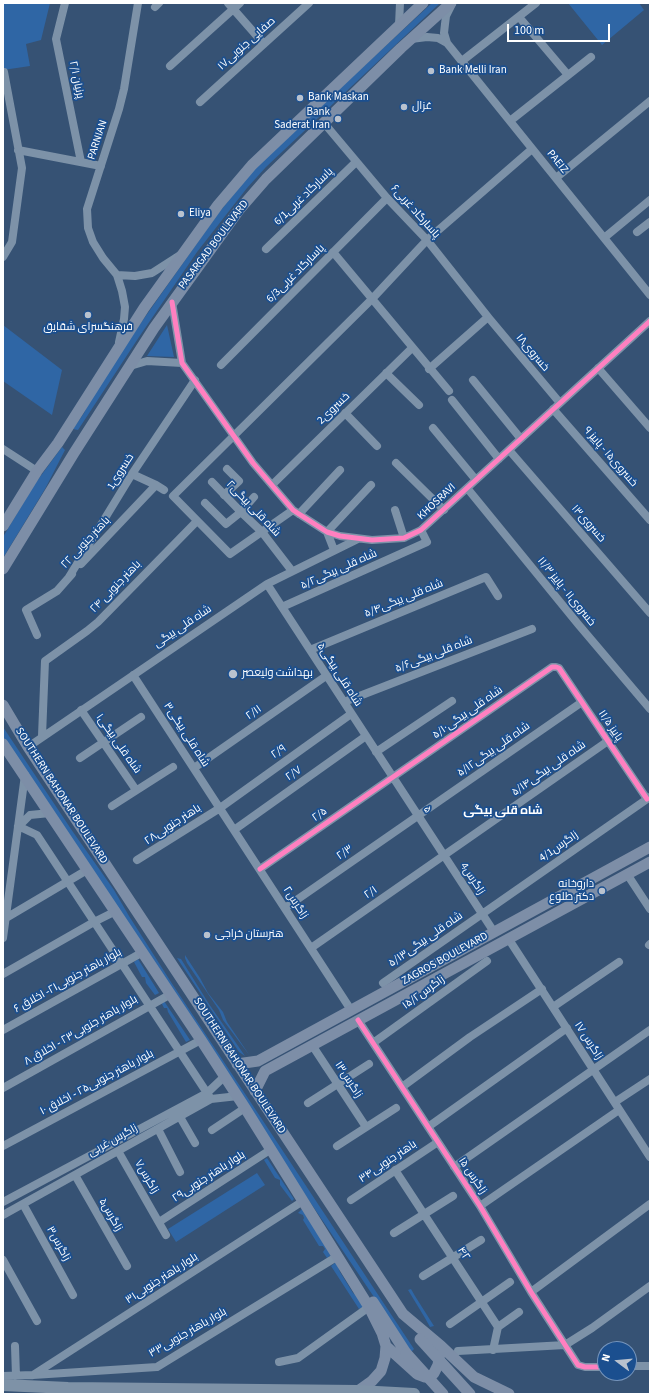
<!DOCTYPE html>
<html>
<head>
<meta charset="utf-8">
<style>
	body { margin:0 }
	#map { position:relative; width:653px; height:1397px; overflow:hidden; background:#365274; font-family:"Source Sans 3",sans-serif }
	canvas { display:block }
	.frame { position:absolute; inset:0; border:4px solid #fff; pointer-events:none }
	.north { position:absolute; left:597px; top:1341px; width:40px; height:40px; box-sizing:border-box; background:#1b4f8f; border:1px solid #7695bc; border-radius:50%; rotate:286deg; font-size:11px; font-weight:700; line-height:16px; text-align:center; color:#fff }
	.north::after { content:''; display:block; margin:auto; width:14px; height:18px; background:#b9c2ce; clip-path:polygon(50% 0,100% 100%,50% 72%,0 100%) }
	.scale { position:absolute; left:507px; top:24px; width:103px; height:18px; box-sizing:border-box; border:2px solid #fff; border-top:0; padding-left:5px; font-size:12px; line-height:14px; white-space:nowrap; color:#fff; -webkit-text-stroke:3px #1b4f8f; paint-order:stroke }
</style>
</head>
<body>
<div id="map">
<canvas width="653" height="1397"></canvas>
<div class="frame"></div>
<div class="north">N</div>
<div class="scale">100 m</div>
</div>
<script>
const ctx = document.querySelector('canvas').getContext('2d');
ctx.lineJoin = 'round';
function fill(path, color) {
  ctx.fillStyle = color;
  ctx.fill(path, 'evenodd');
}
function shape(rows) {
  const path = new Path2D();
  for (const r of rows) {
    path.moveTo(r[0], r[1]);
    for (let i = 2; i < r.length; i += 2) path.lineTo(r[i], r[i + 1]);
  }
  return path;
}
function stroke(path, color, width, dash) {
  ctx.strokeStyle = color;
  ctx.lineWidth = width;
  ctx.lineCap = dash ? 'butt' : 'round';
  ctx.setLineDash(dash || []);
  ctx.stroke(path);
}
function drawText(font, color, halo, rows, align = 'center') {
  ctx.font = font + ' "Source Sans 3",Cairo,sans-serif';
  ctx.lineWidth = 3.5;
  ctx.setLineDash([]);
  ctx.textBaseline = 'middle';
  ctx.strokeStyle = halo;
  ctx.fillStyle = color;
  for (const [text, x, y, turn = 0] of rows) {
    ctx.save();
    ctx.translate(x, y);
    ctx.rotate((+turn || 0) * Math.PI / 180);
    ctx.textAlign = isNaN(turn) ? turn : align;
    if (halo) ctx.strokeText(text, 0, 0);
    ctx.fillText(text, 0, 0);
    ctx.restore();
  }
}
fill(shape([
	[3,3,50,3,41,40,26,44,30,66,3,70],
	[432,3,440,3,266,167,247,188,197,252,139,337,78,430,73,429,84,413,94,392,126,344,217,215,234,194,252,172,351,78],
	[568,3,639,3,644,10,602,45],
	[3,325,62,370,52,415,3,381],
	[167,325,174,357,147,356],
	[62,447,65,450,45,489,3,558,3,537,34,485],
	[3,727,73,832,114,890,129,916,171,982,414,1349,411,1352,273,1147,3,738],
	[185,955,200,978,208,993,223,1012,227,1022,250,1056,223,1020,219,1010,187,963,185,958],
	[177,958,181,959,209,1004,245,1056,239,1052],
	[138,959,159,993,155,995,146,983,145,977,142,977,134,962],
	[164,1001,190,1040,186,1042,168,1012,167,1008,164,1008,162,1004],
	[267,1158,294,1199,292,1201,280,1185,280,1180,275,1178,264,1160],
	[257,1173,265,1185,176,1242,168,1229],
	[302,1209,331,1255,327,1258,323,1252,325,1249,323,1246,319,1246,303,1220,304,1218,303,1215,298,1213],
	[336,1262,340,1272,353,1293,358,1297,365,1306,359,1309,331,1266],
	[411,1289,415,1296,434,1326,430,1327,425,1318,408,1290]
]), '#2f66a5');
stroke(shape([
	[65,3,56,39,81,162],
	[228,3,264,44],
	[452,4,446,16,445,24,444,33,447,43,650,295],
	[155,7,159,3],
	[519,17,568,75],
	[399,25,400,3],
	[411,39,427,37,438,38,447,43],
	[462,61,536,3],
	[170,66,240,3],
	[200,102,309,3],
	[510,121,591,57],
	[324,123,387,198,427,240,488,317,560,403],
	[18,150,101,166],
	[556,178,650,101],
	[637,232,650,222],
	[604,238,650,200],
	[266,249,356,162],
	[333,252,449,391],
	[3,257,12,242,22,168,4,72],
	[117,275,135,276,152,273,180,255],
	[172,302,182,363,253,463,293,510,299,514,327,532,340,536,372,540,404,538,421,530,650,321],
	[119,342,124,319,125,307,122,291,117,275,103,258,93,242,88,228,87,209,119,109,124,89,138,3],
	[221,365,387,198],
	[130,366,147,361,182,363],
	[598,368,650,428],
	[429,369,488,317],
	[386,373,419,405],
	[473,380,521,439],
	[452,400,499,459],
	[553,409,650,520],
	[345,413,377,446],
	[433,428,476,480],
	[3,449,37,471],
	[509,450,650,613],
	[396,463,444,510],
	[132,474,156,485,164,490],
	[212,482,241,512,262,532,292,571],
	[272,485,412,348],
	[467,488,578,624,650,709],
	[224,495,239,481,227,469],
	[205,503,226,524,241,512,254,497],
	[293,510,230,554,173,496,372,299,427,240,532,149],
	[395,510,404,538],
	[299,514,340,470],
	[334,550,327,532,371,485],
	[81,564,156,485],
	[69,577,132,474,195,380],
	[267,584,494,932],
	[282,607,427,542,421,530],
	[37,635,26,610,57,591,72,574],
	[310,650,486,577,498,596],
	[133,675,351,1010],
	[344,702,532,629],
	[81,710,136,790],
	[42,736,45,661,87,631,98,622,197,521],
	[28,747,267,584,358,539],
	[376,752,452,701],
	[80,758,141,717],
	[194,768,326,676],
	[112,806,173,767],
	[18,826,37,835,211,1099],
	[19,826,30,815,50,813],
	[234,830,366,736],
	[137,860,220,808,351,714],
	[260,869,552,667,556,667,559,668,647,799],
	[627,874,650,909],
	[285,908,582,702],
	[6,918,87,870],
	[3,938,25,775],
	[508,938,650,1157],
	[649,945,650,944],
	[311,948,608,741],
	[3,974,94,922,116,911],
	[383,983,650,797],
	[553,1007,619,962],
	[358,1020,480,1206,531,1292,578,1365,585,1367,605,1367],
	[3,1030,143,952],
	[373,1043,487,961],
	[312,1045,366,1127],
	[402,1087,470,1037,542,989],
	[3,1088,171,994],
	[615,1102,650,1079],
	[308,1103,369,1064],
	[180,1117,195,1143],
	[428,1127,567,1028],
	[158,1129,180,1172],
	[212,1130,245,1108],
	[3,1146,201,1040],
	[337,1146,396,1108],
	[118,1151,166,1235],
	[454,1167,650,1030],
	[395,1170,498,1327],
	[75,1175,127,1266],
	[351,1200,438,1142],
	[3,1202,207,1093,225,1076],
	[23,1204,73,1295],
	[480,1206,619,1110],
	[3,1215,211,1099,238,1096],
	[159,1222,270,1150],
	[394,1233,453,1196],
	[3,1260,37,1321],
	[423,1276,481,1240],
	[531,1292,650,1204],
	[450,1324,510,1282],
	[498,1327,519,1312],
	[15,1346,16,1376],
	[493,1350,498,1327],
	[458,1351,565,1345,592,1328,650,1286],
	[279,1362,298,1358,369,1307],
	[629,1366,650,1366],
	[33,1375,303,1201],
	[3,1376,33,1375,157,1367,338,1256]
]), '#7d92a8', 8);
stroke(shape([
	[3,526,37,471,58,443,144,308,218,205,252,165,423,3],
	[3,569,74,453,154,328,239,210,266,179,300,146,401,48,451,3],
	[3,705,28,747,403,1314,441,1346,474,1377,509,1394],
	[3,744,201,1040,245,1108,369,1307,382,1333,386,1346,385,1358,381,1371,372,1381,358,1391],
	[237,1064,258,1061,650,847],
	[255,1091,265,1071,650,862],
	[373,1302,406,1353],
	[386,1346,417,1374,425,1377,430,1377,434,1373,438,1365,440,1351]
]), '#7d8ea7', 11);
stroke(shape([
	[3,1385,68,1388,358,1391,414,1394]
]), '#7e92a7', 12);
stroke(shape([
	[420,1339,470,1394],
	[406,1353,443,1394]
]), '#7d8ea7', 11);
stroke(shape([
	[172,302,182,363,253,463,293,510,299,514,327,532,340,536,372,540,404,538,421,530,650,321],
	[260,869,552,667,556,667,559,668,647,799],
	[358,1020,480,1206,531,1292,578,1365,585,1367,605,1367]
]), '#ff80c0', 5);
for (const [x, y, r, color] of [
	[431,71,4,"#b9c2ce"],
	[300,98,4,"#b9c2ce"],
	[404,107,4,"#b9c2ce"],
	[338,119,4,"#b9c2ce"],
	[181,214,4,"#b9c2ce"],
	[88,315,4,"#b9c2ce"],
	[233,674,5,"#b9c2ce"],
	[602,891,4,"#b9c2ce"],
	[207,935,4,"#b9c2ce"]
]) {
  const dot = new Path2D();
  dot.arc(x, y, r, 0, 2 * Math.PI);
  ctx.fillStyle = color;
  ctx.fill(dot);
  stroke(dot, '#1b4f8f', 1.5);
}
drawText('11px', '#fff', '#1b4f8f', [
	["صفایی جنوبی۱۷",247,44,-42],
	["پرنیان ۲/۱",76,80,78],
	["PARNIAN",98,140,-72],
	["PAEIZ",557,162,51],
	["پاسارگاد غربی6/1",304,197,-44],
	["پاسارگاد غربی۶",415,212,48],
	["PASARGAD BOULEVARD",214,245,-53],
	["پاسارگاد غربی6/3",296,274,-45],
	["خسروى۱۸",532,353,50],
	["خسروى2",334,409,-44],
	["خسروى۱۵ - پاییز ۹",610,457,49],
	["خسروى1",121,472,-58],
	["KHOSRAVI",437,502,-43],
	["شاه قلی بیگی۲",253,509,46],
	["خسروى۱۳",588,524,49],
	["۲۲ باهنر جنوبی",86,543,-47],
	["شاه قلی بیگی۵/۲",339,570,-24],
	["۲۴ باهنر جنوبی",116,587,-46],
	["خسروى۱۱ - پاییز ۱۱/۳",566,592,51],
	["شاه قلی بیگی۵/۴",404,599,-22],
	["شاه قلی بیگی",183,627,-34],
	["شاه قلی بیگی۵/۶",434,655,-21],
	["شاه قلی بیگی۵",339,675,57],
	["۲/۱۱",254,713,-35],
	["شاه قلی بیگی۵/۱۰",468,713,-35],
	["پاییز ۱۱/۵",610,726,56],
	["شاه قلی بیگی۳",186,735,57],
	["شاه قلی بیگی۱",118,744,55],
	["شاه قلی بیگی۵/۱۲",494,750,-35],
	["۲/۹",279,752,-35],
	["شاه قلی بیگی۵/۱۴",549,769,-35],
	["۲/۷",294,774,-35],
	["SOUTHERN BAHONAR BOULEVARD",61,796,57],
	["۵",427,810,57],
	["۲/۵",320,815,-35],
	["باهنر جنوبی۲۸",173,825,-33],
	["4/1زاگرس",559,847,-35],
	["۲/۳",345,853,-35],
	["زاگرس4",472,879,57],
	["۲/۱",371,893,-35],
	["زاگرس۲",295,903,57],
	["شاه قلی بیگی۵/۱۳",426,940,-35],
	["ZAGROS BOULEVARD",445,959,-29],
	["بلوار باهنر جنوبی۲۱- اخلاق ۶",68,981,-29],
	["زاگرس۱۵/۲",424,993,-36],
	["بلوار باهنر جنوبی۲۳ - اخلاق ۸",81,1031,-30],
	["زاگرس ۱۷",588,1041,57],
	["SOUTHERN BAHONAR BOULEVARD",239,1066,57],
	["زاگرس۱۳",348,1080,57],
	["بلوار باهنر جنوبی۲۵ - اخلاق ۱۰",97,1083,-28],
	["زاگرس غربی",113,1141,-29],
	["باهنر جنوبی۳۴",388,1162,-34],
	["زاگرس ۱۵",472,1176,56],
	["زاگرس۷",146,1177,60],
	["بلوار باهنر جنوبی۲۹",209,1177,-33],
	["زاگرس۵",110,1215,60],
	["زاگرس۳",58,1244,61],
	["۴۲",463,1254,57],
	["بلوار باهنر جنوبی۳۱",162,1279,-33],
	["بلوار باهنر جنوبی۳۳",188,1333,-30]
]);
drawText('11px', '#fff', '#1b4f8f', [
	["Bank Melli Iran",439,71],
	["Bank Maskan",308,98],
	["غزال",412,107],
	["Bank",330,113,"right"],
	["Saderat Iran",330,126,"right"],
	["Eliya",189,214],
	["فرهنگسرای شقایق",88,328,"center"],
	["بهداشت ولیعصر",242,674],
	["داروخانه",594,885,"right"],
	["دکتر طلوع",594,898,"right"],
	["هنرستان خراجی",215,935]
], 'left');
drawText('bold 12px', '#fff', '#1b4f8f', [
	["شاه قلی بیگی",503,811]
]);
</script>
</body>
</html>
